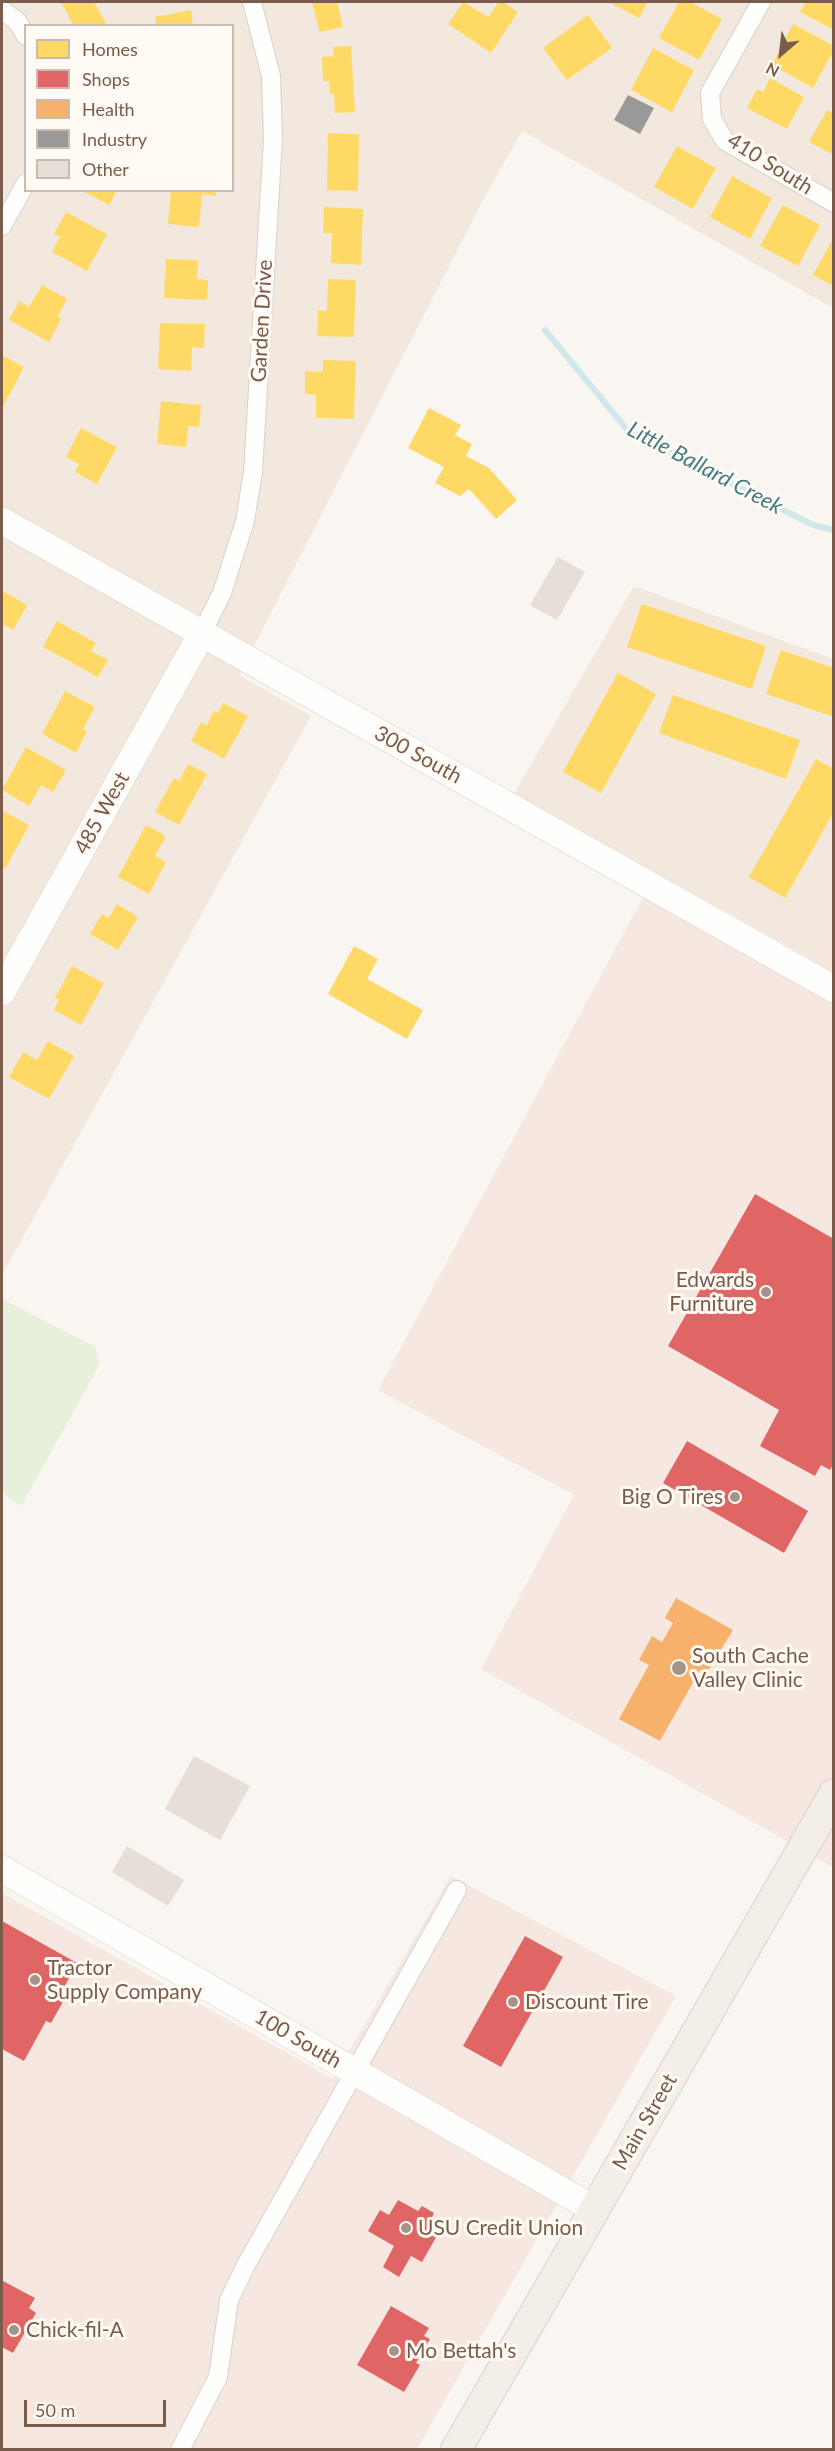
<!DOCTYPE html>
<html>
<head>
<meta charset="utf-8">
<style>
	body { margin:0 }
	#map { position:relative; width:835px; height:2451px; overflow:hidden; background:#f9f5f0; font-family:Lato,sans-serif }
	canvas { display:block }
	.frame { position:absolute; inset:0; border:3px solid #7a5c4d; pointer-events:none }
	.legend { position:absolute; left:24px; top:24px; width:210px; height:168px; box-sizing:border-box; background:#fffaf3; border:2px solid #cabbb1; margin:0; padding:8px 10px; list-style:none; font-size:18px; color:#7a5c4d }
	.legend li { display:flex; align-items:center; gap:12px; height:30px }
	.legend b { width:30px; border:2px solid #cabbb1 }
	.north { position:absolute; left:751px; top:24px; width:60px; height:60px; -webkit-text-stroke:4px #fffaf3; paint-order:stroke; rotate:208deg; font-size:16px; font-weight:700; line-height:24px; text-align:center; color:#7a5c4d }
	.north::after { content:''; display:block; margin:auto; width:21px; height:27px; background:#7a5c4d; clip-path:polygon(50% 0,100% 100%,50% 72%,0 100%) }
	.scale { position:absolute; left:24px; top:2400px; width:142px; height:27px; box-sizing:border-box; border:3px solid #7a5c4d; border-top:0; padding-left:8px; font-size:18px; line-height:21px; white-space:nowrap; color:#7a5c4d; -webkit-text-stroke:4px #fffaf3; paint-order:stroke }
</style>
</head>
<body>
<div id="map">
<canvas width="835" height="2451"></canvas>
<div class="frame"></div>
<ul class="legend">
<li><b style="height:16px;background:#ffd966"></b>Homes</li>
<li><b style="height:16px;background:#e06666"></b>Shops</li>
<li><b style="height:16px;background:#f6b26b"></b>Health</li>
<li><b style="height:16px;background:#999"></b>Industry</li>
<li><b style="height:16px;background:#e6ded7"></b>Other</li>
</ul>
<div class="north">N</div>
<div class="scale">50 m</div>
</div>
<script>
const ctx = document.querySelector('canvas').getContext('2d');
ctx.lineJoin = 'round';
function fill(path, color) {
  ctx.fillStyle = color;
  ctx.fill(path, 'evenodd');
}
function shape(rows) {
  const path = new Path2D();
  for (const r of rows) {
    path.moveTo(r[0], r[1]);
    for (let i = 2; i < r.length; i += 2) path.lineTo(r[i], r[i + 1]);
  }
  return path;
}
function stroke(path, color, width, dash) {
  ctx.strokeStyle = color;
  ctx.lineWidth = width;
  ctx.lineCap = dash ? 'butt' : 'round';
  ctx.setLineDash(dash || []);
  ctx.stroke(path);
}
function drawText(font, color, halo, rows, align = 'center') {
  ctx.font = font + ' Lato,sans-serif';
  ctx.lineWidth = 6;
  ctx.setLineDash([]);
  ctx.textBaseline = 'middle';
  ctx.strokeStyle = halo;
  ctx.fillStyle = color;
  for (const [text, x, y, turn = 0] of rows) {
    ctx.save();
    ctx.translate(x, y);
    ctx.rotate((+turn || 0) * Math.PI / 180);
    ctx.textAlign = isNaN(turn) ? turn : align;
    if (halo) ctx.strokeText(text, 0, 0);
    ctx.fillText(text, 0, 0);
    ctx.restore();
  }
}
fill(shape([
	[2,2,834,2,833,308,522,131,482,202,239,675,311,716,2,1275],
	[26,26,232,26,232,190,26,190],
	[634,586,833,659,833,914,810,958,514,794]
]), '#f2e8de');
fill(shape([
	[656,873,809,958,833,914,833,1867,481,1669,574,1495,378,1390],
	[451,1876,676,1996,417,2449,2,2449,2,1893,333,2079]
]), '#f6e8e1');
fill(shape([
	[2,1299,95,1347,100,1364,21,1506,2,1492]
]), '#e7f0db');
fill(shape([
	[61,2,94,2,106,23,103,26,74,26],
	[312,2,337,2,343,27,320,32],
	[463,2,489,17,498,2,503,2,518,12,491,53,448,24],
	[608,2,648,2,639,18],
	[679,2,690,2,722,19,699,60,659,38],
	[806,2,834,2,834,30,800,12],
	[191,10,193,26,156,26,155,17],
	[588,15,612,48,567,80,543,48],
	[793,24,834,46,834,50,813,88,772,65],
	[351,46,355,112,335,113,334,93,330,94,329,81,323,81,322,57,334,56,333,47],
	[653,48,694,70,672,112,631,90],
	[770,78,804,97,787,129,747,108,757,89,763,92],
	[827,110,834,113,834,155,809,142],
	[328,133,359,134,358,191,327,190],
	[677,146,716,168,693,209,654,187],
	[732,176,772,198,750,239,710,217],
	[81,190,117,190,109,205],
	[171,190,216,190,216,196,202,194,199,227,168,224],
	[783,205,820,225,798,266,760,246],
	[324,207,363,209,361,265,331,263,332,233,323,233],
	[66,212,107,234,87,271,52,252,60,237,54,234],
	[834,237,834,286,813,275],
	[166,259,198,260,197,279,208,280,207,300,164,298],
	[328,279,356,280,354,337,317,336,318,310,327,311],
	[42,285,67,299,58,316,61,319,49,342,9,320,19,301,29,307],
	[160,323,205,324,204,348,192,347,191,371,158,369],
	[2,355,24,367,2,409],
	[323,360,356,361,354,419,316,418,316,395,305,394,305,371,323,372],
	[161,401,201,405,199,427,188,426,186,447,157,444],
	[429,408,461,425,455,435,472,444,466,456,489,468,517,500,496,519,469,489,460,496,435,483,444,467,408,448],
	[81,428,117,447,97,484,75,472,79,464,66,457],
	[3,591,27,605,13,630,2,624],
	[642,604,766,646,752,689,627,647],
	[57,621,96,643,91,651,108,660,98,677,43,647],
	[781,650,834,668,834,717,766,694],
	[618,673,656,694,601,793,563,772],
	[65,691,95,707,83,729,87,731,76,753,42,734],
	[673,695,800,740,786,779,659,733],
	[223,703,248,716,224,759,191,741,201,722,207,725,214,711,218,713],
	[26,747,66,770,53,792,41,785,29,806,2,790],
	[816,759,834,769,834,812,785,898,749,877],
	[188,764,207,774,179,825,155,812,174,778,179,781],
	[3,811,29,825,5,869,2,867],
	[146,825,166,836,155,856,166,862,149,894,118,877],
	[117,904,138,917,118,950,90,934,102,914,109,918],
	[354,946,378,959,367,979,423,1010,407,1039,328,994],
	[72,966,104,983,81,1025,54,1010,59,1000,55,998],
	[48,1041,74,1056,49,1099,9,1077,23,1052,37,1060]
]), '#ffd966');
fill(shape([
	[755,1194,834,1239,834,1447,832,1451,834,1452,834,1463,830,1470,821,1465,815,1476,760,1446,779,1410,668,1346],
	[687,1441,808,1511,784,1553,663,1483],
	[2,1921,77,1963,59,1997,64,2000,51,2023,46,2021,24,2061,2,2049],
	[525,1936,563,1957,501,2067,463,2046],
	[398,2200,418,2211,422,2206,434,2213,431,2219,443,2225,422,2262,411,2256,399,2277,383,2267,394,2246,368,2231,380,2210,389,2215],
	[3,2281,35,2298,29,2308,36,2313,13,2353,2,2347,2,2284],
	[391,2306,429,2328,424,2336,430,2339,416,2363,420,2365,404,2392,357,2365]
]), '#e06666');
fill(shape([
	[676,1598,733,1630,706,1674,700,1670,660,1741,619,1719,649,1665,639,1660,652,1636,662,1642,673,1623,665,1618]
]), '#f6b26b');
fill(shape([
	[628,95,654,108,640,134,614,120]
]), '#999');
stroke(shape([
	[545,330,629,432,813,525,834,530]
]), '#d0e8ea', 6);
fill(shape([
	[558,557,585,572,557,620,530,605],
	[194,1756,250,1786,220,1840,165,1809],
	[127,1846,184,1880,168,1906,112,1872]
]), '#e6ded7');
const street = shape([
	[761,2,710,93,712,119,725,141,834,203],
	[2,10,17,21,26,36],
	[2,226,26,183],
	[202,633,222,593,245,521,253,472,273,139,271,76,252,2],
	[180,2450,218,2377,229,2300,246,2265,457,1890]
]);
const secondary = shape([
	[2,521,834,989],
	[2,992,202,633],
	[2,1869,594,2209]
]);
const primary = shape([
	[456,2450,834,1794]
]);
stroke(street, '#d7d1cb', 20);
stroke(secondary, '#d9d2cb', 28);
stroke(primary, '#dad1cc', 32);
stroke(street, '#fefefd', 18);
stroke(secondary, '#fefefd', 27);
stroke(primary, '#f3eee8', 30);
for (const [x, y, r, color] of [
	[766,1292,6,"#a69286"],
	[735,1497,6,"#a69286"],
	[679,1668,8,"#a69286"],
	[35,1980,6,"#a69286"],
	[513,2002,6,"#a69286"],
	[406,2228,6,"#a69286"],
	[14,2330,6,"#a69286"],
	[394,2351,6,"#a69286"]
]) {
  const dot = new Path2D();
  dot.arc(x, y, r, 0, 2 * Math.PI);
  ctx.fillStyle = color;
  ctx.fill(dot);
  stroke(dot, '#fffaf3', 2);
}
drawText('21px', '#7a5c4d', '#fffaf3', [
	["410 South",770,164,32],
	["Garden Drive",262,321,-87],
	["300 South",418,755,29],
	["485 West",102,813,-61],
	["100 South",298,2039,30],
	["Main Street",645,2122,-60]
]);
drawText('21px', '#7a5c4d', '#fffaf3', [
	["Edwards",754,1280,"right"],
	["Furniture",754,1304,"right"],
	["Big O Tires",723,1497,"right"],
	["South Cache",692,1656],
	["Valley Clinic",692,1680],
	["Tractor",47,1968],
	["Supply Company",47,1992],
	["Discount Tire",525,2002],
	["USU Credit Union",418,2228],
	["Chick-fil-A",26,2330],
	["Mo Bettah's",406,2351]
], 'left');
drawText('italic 22px', '#437c86', '#fffaf3', [
	["Little Ballard Creek",705,468,28]
]);
</script>
</body>
</html>
